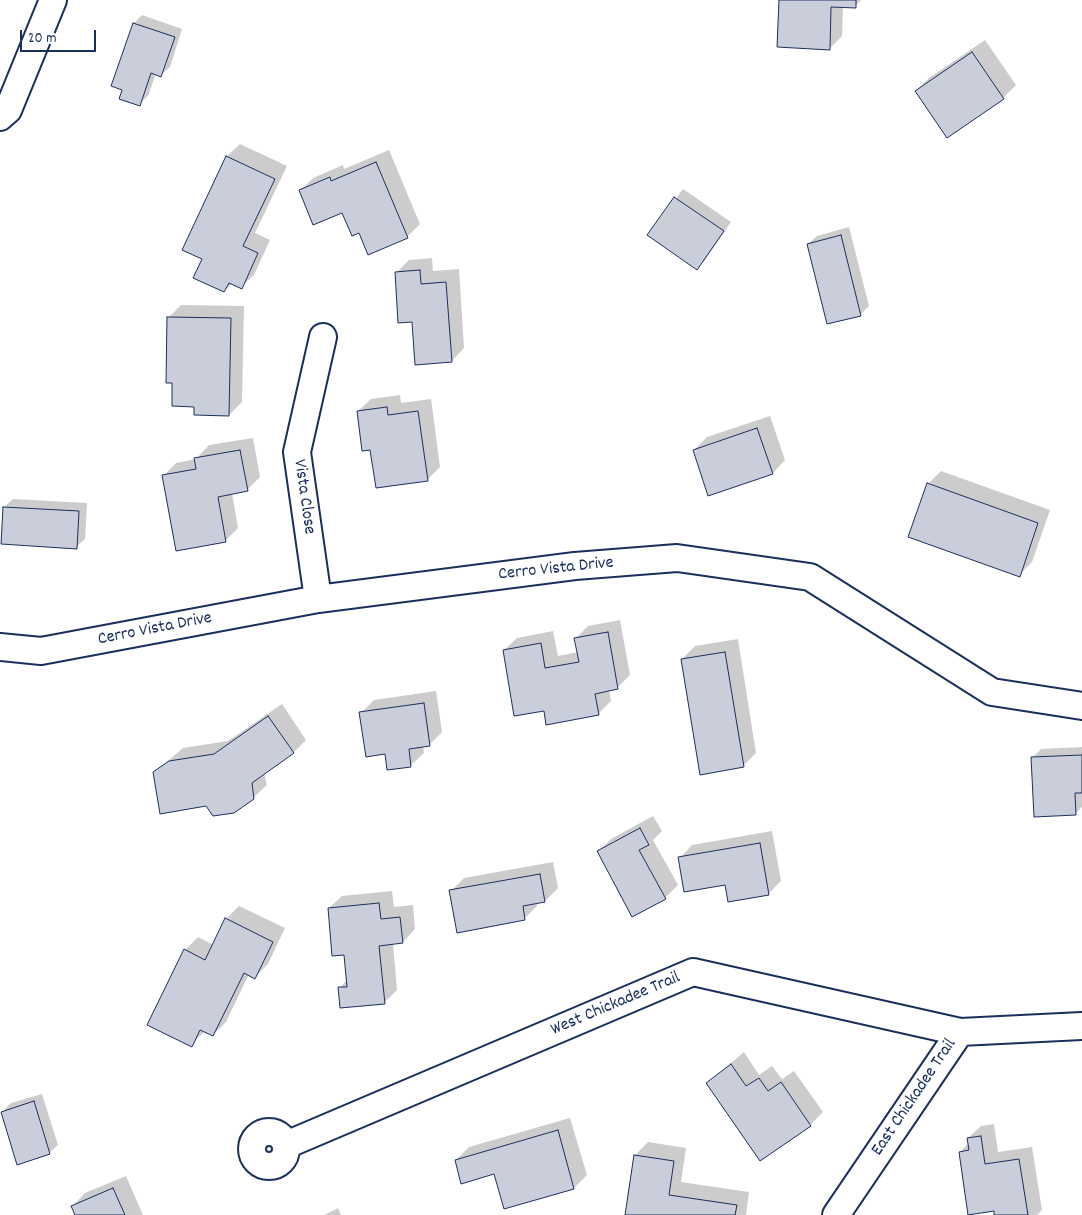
<!DOCTYPE html>
<html>
<head>
<meta charset="utf-8">
<style>
	body { margin:0 }
	#map { position:relative; width:1082px; height:1215px; overflow:hidden; background:#fff; font-family:Dekko,sans-serif }
	canvas { display:block }
	.scale { position:absolute; left:20px; top:30px; width:76px; height:22px; box-sizing:border-box; border:2px solid #1b2f5e; border-top:0; padding-left:6px; font-size:15px; line-height:18px; white-space:nowrap; color:#1b2f5e; -webkit-text-stroke:4px #fff; paint-order:stroke }
</style>
</head>
<body>
<div id="map">
<canvas width="1082" height="1215"></canvas>
<div class="scale">20 m</div>
</div>
<script>
const ctx = document.querySelector('canvas').getContext('2d');
ctx.lineJoin = 'round';
function fill(path, color) {
  ctx.fillStyle = color;
  ctx.fill(path, 'evenodd');
}
function shape(rows) {
  const path = new Path2D();
  for (const r of rows) {
    if (r.length === 3) {
      path.moveTo(r[0] + r[2], r[1]);
      path.arc(r[0], r[1], r[2], 0, 2 * Math.PI);
      continue;
    }
    path.moveTo(r[0], r[1]);
    for (let i = 2; i < r.length; i += 2) path.lineTo(r[i], r[i + 1]);
  }
  return path;
}
function stroke(path, color, width, dash) {
  ctx.strokeStyle = color;
  ctx.lineWidth = width;
  ctx.lineCap = dash ? 'butt' : 'round';
  ctx.setLineDash(dash || []);
  ctx.stroke(path);
}
function drawText(font, color, halo, rows, align = 'center') {
  ctx.font = font + ' Dekko,sans-serif';
  ctx.lineWidth = 4;
  ctx.setLineDash([]);
  ctx.textBaseline = 'middle';
  ctx.strokeStyle = halo;
  ctx.fillStyle = color;
  for (const [text, x, y, turn = 0] of rows) {
    ctx.save();
    ctx.translate(x, y);
    ctx.rotate((+turn || 0) * Math.PI / 180);
    ctx.textAlign = isNaN(turn) ? turn : align;
    if (halo) ctx.strokeText(text, 0, 0);
    ctx.fillText(text, 0, 0);
    ctx.restore();
  }
}
fill(shape([
	[780,0,861,0,855,6,843,6,842,36,829,49],
	[142,15,182,29,170,67,161,75,156,73,148,96,139,104,123,89,134,23],
	[985,40,1016,85,1003,98,916,91,929,78],
	[240,144,287,166,255,233,270,240,254,275,241,287,232,283,224,291,204,259,183,249,227,156],
	[389,150,420,224,407,237,359,231,343,211,300,191,313,178,343,165,344,169],
	[683,189,731,222,705,260,697,268,649,235],
	[849,227,869,306,861,314,828,323,808,244,817,236],
	[432,258,433,271,459,269,464,348,452,361,396,273,409,260],
	[181,305,244,306,242,402,229,415,195,406,168,318],
	[400,395,401,403,431,399,440,467,427,480,371,449,358,411,371,399],
	[770,416,785,460,773,473,694,450,707,437],
	[253,438,260,477,247,490,232,493,238,528,225,541,163,476,176,463,196,459,209,445],
	[941,471,1050,510,1032,562,1019,575,928,484],
	[13,499,87,503,85,539,76,547,4,507],
	[620,620,630,675,617,688,609,690,611,701,598,714,545,709,504,650,517,638,553,631,558,656,578,652,575,639,588,626],
	[738,639,756,753,743,766,682,659,695,646],
	[436,691,442,732,429,745,423,746,424,753,411,765,386,753,361,713,374,700],
	[282,704,306,740,294,752,264,773,267,785,253,798,207,805,155,772,183,748,228,741],
	[1082,747,1082,807,1075,814,1032,758,1041,749],
	[653,816,662,831,653,840,678,885,665,898,598,852,611,839],
	[772,831,781,881,768,894,726,884,680,858,692,845],
	[553,862,558,888,545,901,537,903,537,906,524,919,451,891,464,878],
	[392,891,394,907,413,905,415,929,403,942,393,943,397,990,384,1003,339,988,348,979,345,953,329,908,342,896],
	[239,906,285,928,268,964,255,977,249,974,226,1022,213,1035,205,1031,191,1045,185,950,198,937,214,945,226,919],
	[744,1052,759,1075,772,1066,782,1079,794,1071,823,1112,810,1125,708,1083],
	[42,1094,58,1145,49,1153,2,1112,11,1103],
	[570,1118,587,1175,574,1188,505,1208,494,1173,456,1160,469,1147],
	[994,1124,998,1152,1032,1147,1042,1210,1037,1215,996,1215,995,1210,960,1152,969,1143,968,1138,981,1126],
	[648,1142,686,1148,681,1182,749,1192,746,1215,626,1215,635,1155],
	[126,1176,143,1215,76,1215,73,1206,85,1193],
	[338,1208,341,1215,324,1215]
]), '#0003');
const building = shape([
	[779,0,856,0,856,8,831,7,830,50,777,47,779,0],
	[133,23,175,37,161,77,151,73,140,106,119,99,122,90,111,86,133,23],
	[972,52,1004,99,947,138,915,91,972,52],
	[226,156,275,179,243,246,258,253,242,289,229,283,224,292,193,278,202,259,182,250,226,156],
	[376,162,408,238,368,255,359,233,352,236,342,213,313,225,299,190,330,177,331,181,376,162],
	[674,197,724,231,697,270,647,235,674,197],
	[841,235,861,316,827,324,807,244,841,235],
	[420,270,421,284,446,282,452,362,415,365,412,322,398,323,395,272,420,270],
	[167,317,231,318,229,416,194,415,194,407,172,406,172,383,166,383,167,317],
	[387,407,388,415,418,411,428,481,376,488,370,450,362,451,357,411,387,407],
	[757,428,773,474,708,496,693,450,757,428],
	[240,450,248,491,218,497,226,542,176,551,162,475,196,469,194,458,240,450],
	[927,483,1038,523,1020,577,908,537,927,483],
	[3,507,79,511,77,549,1,544,3,507],
	[608,632,618,689,595,694,599,715,546,725,544,711,514,716,503,650,541,643,545,668,579,662,574,638,608,632],
	[725,652,744,767,700,775,681,659,725,652],
	[424,703,430,746,409,749,411,767,387,770,385,754,366,757,359,712,424,703],
	[268,716,294,753,252,783,254,799,234,813,213,816,206,806,160,814,153,772,169,761,214,754,268,716],
	[1082,755,1082,793,1075,793,1076,815,1034,817,1031,757,1082,755],
	[640,828,649,845,639,850,666,899,632,917,597,851,640,828],
	[760,843,769,895,728,902,725,885,684,892,678,857,760,843],
	[540,874,545,902,523,906,525,920,457,933,449,890,540,874],
	[379,903,381,919,400,917,403,943,379,946,385,1004,340,1008,338,987,347,987,344,955,332,956,328,908,379,903],
	[225,918,273,942,255,979,244,973,213,1036,200,1030,192,1047,147,1025,184,949,205,960,225,918],
	[731,1064,746,1086,759,1078,768,1091,781,1082,811,1126,760,1161,706,1083,731,1064],
	[34,1101,50,1154,17,1165,1,1112,34,1101],
	[558,1130,574,1189,504,1209,494,1174,461,1184,455,1160,558,1130],
	[981,1136,985,1164,1019,1159,1028,1215,994,1215,994,1211,968,1215,959,1152,969,1150,967,1138,981,1136],
	[634,1155,674,1161,669,1195,737,1205,735,1215,625,1215,634,1155],
	[113,1188,125,1215,75,1215,71,1206,113,1188]
]);
fill(building, '#caceda');
stroke(building, '#1b2f5e', 1);
const street = shape([
	[0,117,8,110,53,0],
	[318,599,297,452,323,337],
	[0,647,41,651,318,599,575,566,677,558,810,577,992,692,1082,706],
	[269,1149,17],
	[286,1145,693,972,960,1032,1082,1026],
	[836,1215,960,1032]
]);
stroke(street, '#1b2f5e', 30);
stroke(street, '#fff', 26);
drawText('18px', '#1b2f5e', '#fff', [
	["Vista Close",303,497,82],
	["Cerro Vista Drive",556,570,-6],
	["Cerro Vista Drive",155,630,-11],
	["West Chickadee Trail",616,1005,-23],
	["East Chickadee Trail",915,1098,-56]
]);
</script>
</body>
</html>
